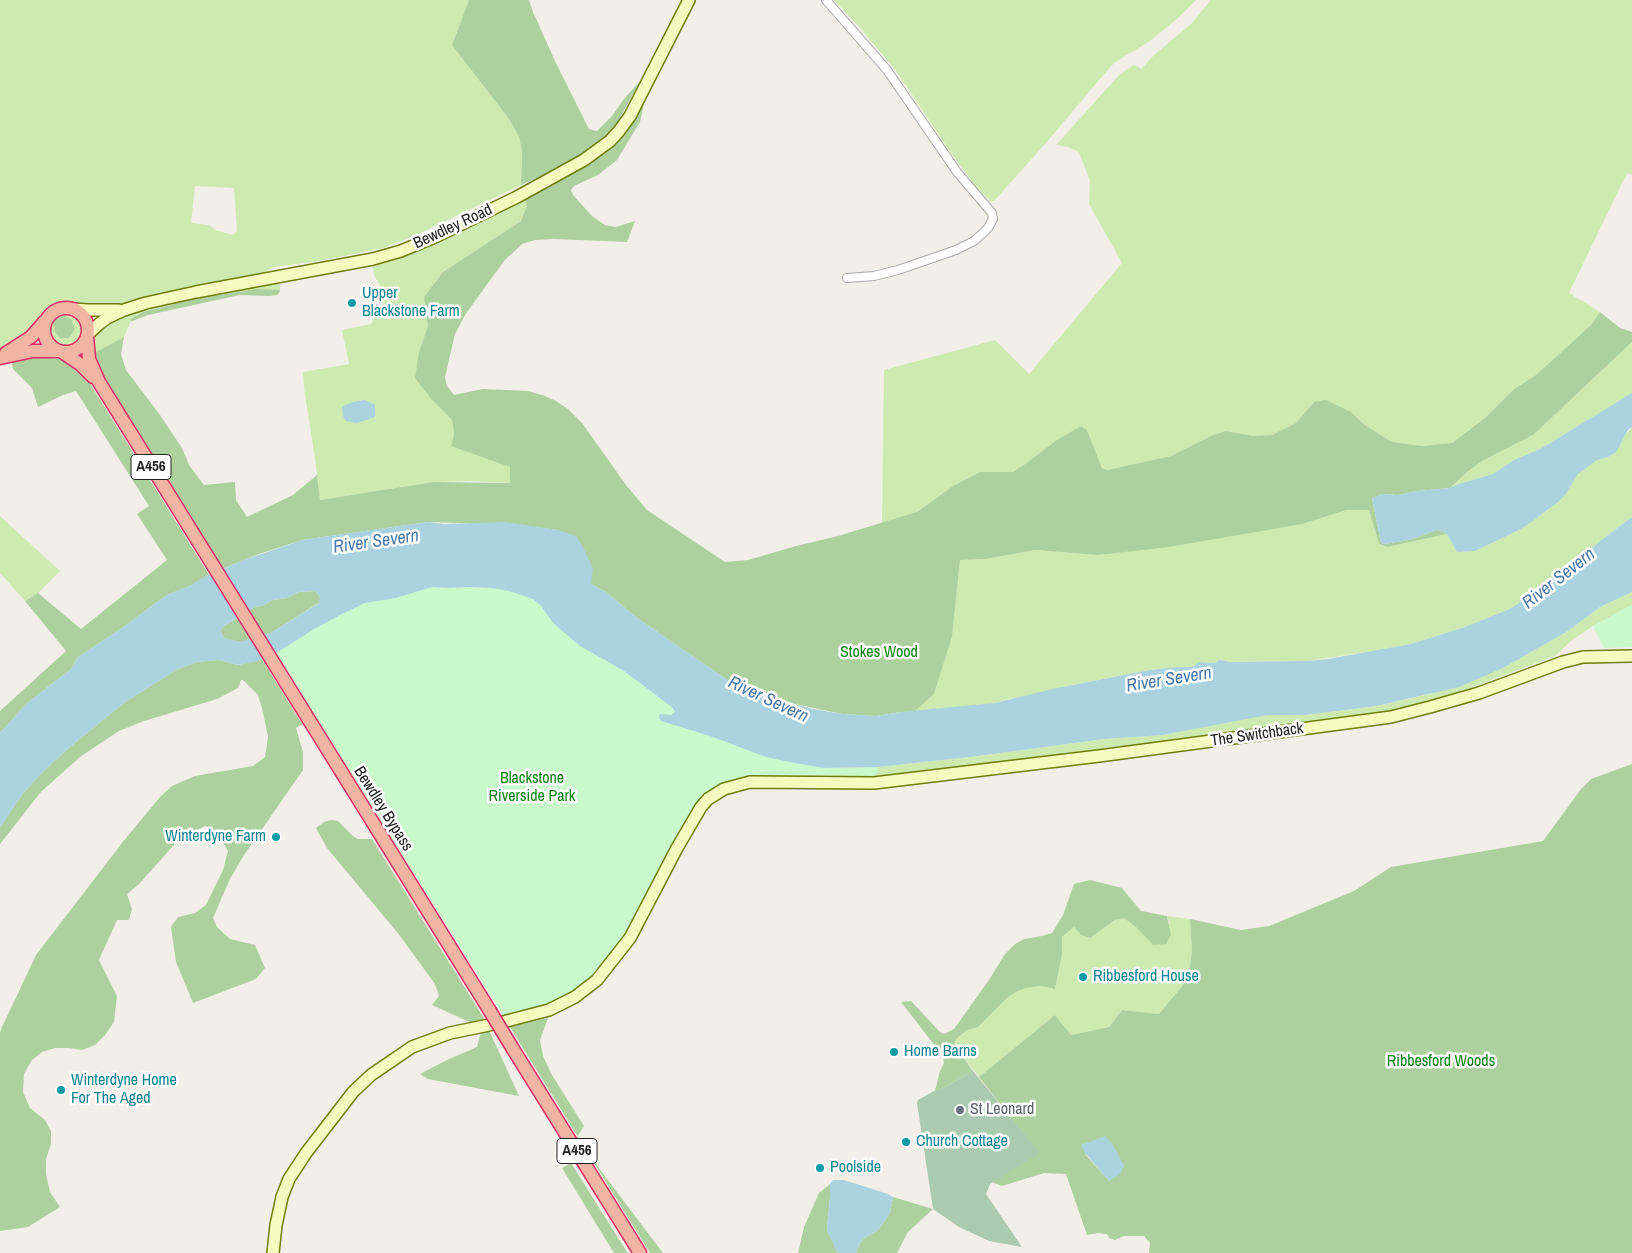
<!DOCTYPE html>
<html>
<head>
<meta charset="utf-8">
<style>
	body { margin:0 }
	canvas { display:block; background:#f2efe9 }
</style>
</head>
<body>
<canvas width="1632" height="1253"></canvas>
<script>
const ctx = document.querySelector('canvas').getContext('2d');
ctx.lineJoin = 'round';
function fill(path, color) {
  ctx.fillStyle = color;
  ctx.fill(path, 'evenodd');
}
function shape(rows) {
  const path = new Path2D();
  for (const r of rows) {
    if (r.length === 3) {
      path.moveTo(r[0] + r[2], r[1]);
      path.arc(r[0], r[1], r[2], 0, 2 * Math.PI);
      continue;
    }
    path.moveTo(r[0], r[1]);
    for (let i = 2; i < r.length; i += 2) path.lineTo(r[i], r[i + 1]);
  }
  return path;
}
function stroke(path, color, width, dash) {
  ctx.strokeStyle = color;
  ctx.lineWidth = width;
  ctx.lineCap = dash ? 'butt' : 'round';
  ctx.setLineDash(dash || []);
  ctx.stroke(path);
}
function drawText(font, color, halo, rows, align = 'center') {
  ctx.font = font + ' "Archivo Narrow",sans-serif';
  ctx.lineWidth = 5;
  ctx.setLineDash([]);
  ctx.textBaseline = 'middle';
  ctx.strokeStyle = halo;
  ctx.fillStyle = color;
  for (const [text, x, y, turn = 0] of rows) {
    ctx.save();
    ctx.translate(x, y);
    ctx.rotate((+turn || 0) * Math.PI / 180);
    ctx.textAlign = isNaN(turn) ? turn : align;
    if (halo) ctx.strokeText(text, 0, 0);
    ctx.fillText(text, 0, 0);
    ctx.restore();
  }
}
fill(shape([
	[0,0,469,0,452,45,509,119,519,137,522,152,521,185,412,237,383,248,319,261,274,267,263,273,238,277,122,304,110,306,68,304,56,305,45,314,35,327,0,351],
	[195,186,234,188,237,231,233,235,215,230,209,225,191,223],
	[834,0,1196,0,1178,18,1150,41,1117,61,1111,66,1045,144,994,201,990,201,974,184,951,153,897,72,862,30],
	[1211,0,1632,0,1632,175,1627,173,1569,293,1600,312,1592,324,1536,375,1514,389,1485,418,1452,443,1422,446,1392,442,1365,425,1358,418,1314,402,1296,423,1272,435,1253,436,1226,431,1213,435,1171,456,1107,470,1102,468,1087,430,1081,426,1013,472,980,472,953,486,917,512,882,524,884,370,995,340,1029,374,1122,263,1089,204,1090,181,1079,152,1068,147,1056,145,1120,74,1134,65,1141,69,1154,55,1191,24],
	[525,199,527,206,521,221,443,272,424,297,428,326,419,352,433,401,452,420,454,434,452,446,511,467,510,483,472,481,433,482,320,500,315,458,304,388,303,372,349,364,342,330,371,324,383,303,383,291,374,275,373,266,449,237],
	[276,281,280,285,280,290,245,291,188,300,143,312,132,318,124,337,94,353,94,335,113,320,154,306],
	[66,330,17],
	[1632,342,1632,393,1540,449,1514,460,1493,474,1459,484,1450,488,1467,472,1484,460,1533,435],
	[1632,427,1632,517,1600,541,1581,559,1510,609,1465,627,1411,644,1392,648,1308,661,1230,662,1219,660,1215,663,1199,662,1193,667,1177,667,1150,670,1057,688,1043,693,1008,699,995,703,914,712,934,693,952,637,960,560,986,559,1035,550,1098,555,1302,524,1347,510,1369,510,1379,544,1387,547,1447,534,1457,552,1475,551,1519,530,1547,511,1565,495,1577,474,1597,460,1608,457],
	[0,516,60,571,38,593,25,601,0,573],
	[1632,592,1632,605,1593,626,1572,640,1555,656,1435,701,1390,712,875,780,878,767,978,756,1104,739,1163,735,1251,717,1267,715,1305,715,1376,706,1430,694,1503,668,1568,631,1600,607],
	[1167,916,1190,919,1192,951,1188,979,1159,1014,1122,1010,1109,1027,1071,1035,1055,1015,979,1077,955,1046,955,1040,967,1030,978,1027,1008,997,1018,991,1028,987,1040,986,1055,989,1062,955,1062,937,1074,927,1081,935,1090,938,1115,920,1124,918,1137,928,1170,924]
]), '#cdebb0');
fill(shape([
	[469,0,529,0,533,12,555,61,589,129,597,131,612,116,624,99,640,81,615,127,603,141,558,169,521,185,522,152,519,137,509,119,452,45],
	[651,84,644,103,640,122,617,160,598,175,574,186,571,190,573,195,592,216,605,225,616,227,635,221,627,242,554,239,535,240,522,244,504,261,465,315,455,334,445,377,447,386,454,395,483,389,528,391,545,396,556,401,568,409,582,423,626,485,647,510,725,562,748,560,796,546,838,536,917,512,953,486,980,472,1013,472,1028,462,1057,440,1081,426,1087,430,1102,468,1107,470,1171,456,1213,435,1226,431,1253,436,1272,435,1296,423,1314,402,1326,400,1351,412,1365,425,1392,442,1422,446,1452,443,1485,418,1514,389,1536,375,1592,324,1600,312,1620,328,1632,332,1632,342,1533,435,1484,460,1467,472,1450,488,1418,491,1398,495,1383,494,1372,498,1381,543,1384,544,1409,540,1437,530,1442,531,1447,534,1387,547,1379,544,1369,510,1347,510,1302,524,1169,547,1098,555,1035,550,986,559,960,560,952,637,934,694,914,712,901,712,876,716,842,714,790,703,752,691,729,681,637,618,606,592,591,584,558,530,519,525,428,522,302,540,259,554,222,569,102,376,97,367,94,353,124,337,121,354,126,370,160,415,182,448,189,465,204,485,235,482,236,500,247,517,293,495,317,475,320,500,433,482,510,483,510,467,451,446,454,434,452,420,433,401,415,378,419,352,428,326,424,297,443,272,521,221,527,206,525,199,571,174,609,149,621,137],
	[257,289,280,290,278,295,269,296,240,295,148,315,130,322,132,318,143,312,159,308,188,300],
	[64,316,71,319,75,329,69,338,60,338,55,332,53,322,57,318],
	[30,357,49,357,62,360,73,365,86,377,209,575,190,586,167,595,122,628,78,657,71,669,26,704,0,733,0,711,66,651,25,601,38,593,81,629,167,560,137,514,149,506,76,391,63,395,38,407,32,388,13,369,11,359],
	[315,591,320,597,320,602,271,633,246,641,239,642,224,638,220,631,224,626,255,607,264,605,273,600,287,598,299,592],
	[262,659,300,721,303,720,304,723,296,728,303,752,303,770,244,855,230,879,213,918,217,927,230,939,255,945,265,968,256,979,193,1003,176,962,171,927,178,917,195,913,206,905,223,870,228,851,219,836,206,826,182,836,139,884,127,894,132,909,129,920,117,920,99,960,117,996,114,1022,105,1035,95,1045,82,1050,69,1048,55,1048,42,1052,32,1060,24,1074,23,1092,30,1108,45,1120,51,1131,51,1144,46,1159,46,1174,50,1192,60,1207,28,1227,0,1231,0,1033,2,1027,36,955,122,843,160,797,172,786,195,776,253,766,265,757,268,737,262,708,258,695,243,680,241,680,238,688,217,699,144,721,119,731,80,757,52,782,40,793,0,844,0,827,24,792,40,775,65,751,125,702,178,669,197,662,219,660,238,665],
	[1632,764,1632,1253,1149,1253,1150,1243,1144,1236,1124,1236,1115,1240,1109,1238,1107,1234,1098,1233,1087,1235,1066,1174,1044,1173,1002,1186,992,1182,1039,1153,979,1077,1055,1015,1071,1035,1109,1027,1122,1010,1159,1014,1188,979,1192,951,1190,919,1241,930,1269,926,1354,891,1391,867,1543,841,1581,789,1591,779],
	[1085,1154,1120,1160,1124,1166,1109,1181],
	[331,820,338,821,353,836,358,839,372,839,485,1020,474,1024,432,1005,439,996,435,984,397,932,327,848,316,828,324,822],
	[1090,880,1122,888,1141,911,1167,916,1171,935,1166,944,1153,945,1137,928,1124,918,1115,920,1090,938,1081,935,1074,927,1062,937,1062,955,1055,989,1040,986,1026,988,1018,991,1008,997,978,1027,967,1030,955,1040,955,1046,973,1071,945,1087,935,1091,940,1071,944,1063,943,1056,901,1002,911,1001,940,1032,944,1034,954,1029,989,980,1005,954,1015,944,1024,939,1042,936,1052,933,1063,915,1074,884],
	[548,1018,540,1040,543,1056,552,1075,584,1126,578,1136,601,1171,663,1253,650,1253,510,1027],
	[489,1030,519,1096,428,1079,420,1074,447,1060,477,1047,480,1035],
	[571,1163,627,1252,628,1253,614,1253,562,1168],
	[830,1184,830,1197,827,1230,838,1253,798,1253,804,1227,819,1193],
	[893,1197,933,1209,908,1232,897,1253,856,1253,860,1243,864,1238,877,1231,890,1213]
]), '#add19e');
fill(shape([
	[973,1071,1040,1153,990,1184,986,1194,1022,1247,989,1241,959,1227,933,1209,917,1103,918,1100,934,1091,945,1087]
]), '#aacbaf');
fill(shape([
	[432,587,450,588,468,587,492,588,509,591,533,599,541,606,553,623,580,646,624,671,673,708,675,712,661,721,710,736,766,757,789,762,824,768,878,767,875,780,782,778,738,778,690,816,615,952,586,984,547,1005,505,1018,274,652,281,650,316,628,342,614,365,603,396,598],
	[1632,605,1632,647,1604,648,1593,626]
]), '#c8facc');
fill(shape([
	[1632,393,1632,427,1628,430,1616,452,1608,457,1597,460,1578,474,1565,495,1558,502,1533,521,1519,530,1475,551,1457,552,1447,534,1442,531,1437,530,1409,540,1384,544,1381,543,1372,498,1383,494,1398,495,1417,491,1450,488,1459,484,1493,474,1514,460,1540,449],
	[365,400,375,405,375,417,357,423,346,421,343,416,342,407,352,402],
	[1632,517,1632,592,1600,607,1568,631,1503,668,1459,687,1376,706,1305,715,1267,715,1163,735,1104,739,978,756,878,767,824,768,789,762,766,757,710,736,661,721,659,717,660,714,671,715,675,712,673,708,624,671,580,646,553,623,541,606,533,599,509,591,492,588,468,587,450,588,432,587,396,598,365,603,342,614,316,628,281,650,258,661,238,665,219,660,197,662,178,669,125,702,65,751,40,775,24,792,0,827,0,733,26,704,71,669,78,657,122,628,167,595,190,586,206,576,244,560,302,540,428,522,445,524,505,522,558,530,576,536,584,549,593,569,591,584,606,592,637,618,729,681,752,691,790,703,813,709,842,714,876,716,901,712,995,703,1057,688,1150,670,1177,667,1193,667,1198,662,1215,663,1219,660,1230,662,1308,661,1328,659,1411,644,1465,627,1510,609,1581,559,1600,541],
	[315,591,320,597,319,603,271,633,239,642,224,638,220,631,224,626,255,607,264,605,273,600,287,598,299,592],
	[1105,1136,1113,1145,1124,1166,1120,1174,1109,1181,1085,1153,1081,1145],
	[833,1180,844,1180,888,1194,893,1197,890,1213,877,1231,864,1238,860,1243,856,1253,838,1253,827,1230,830,1197,830,1184]
]), '#aad3df');
const minor = shape([
	[826,0,887,70,957,172,992,213,993,219,988,228,982,234,974,241,956,250,898,270,874,276,847,278]
]);
const secondary = shape([
	[73,309,88,310,119,310],
	[87,335,99,324,107,318,124,310,146,303,196,292,373,259,401,251,437,236,517,197,584,160,610,141,619,131,630,116,689,0],
	[273,1253,276,1225,282,1197,289,1179,306,1153,353,1092,371,1075,412,1047,450,1033,499,1023,549,1010,575,997,597,980,630,938,677,848,701,807,708,799,724,789,750,782,874,783,1099,756,1391,717,1430,707,1479,693,1563,662,1583,657,1632,656]
]);
const trunk = shape([
	[66,330,22],
	[87,336,89,359,99,382,490,1011],
	[62,352,80,364,93,377],
	[6,353,31,337,45,321],
	[0,358,33,351,58,351],
	[513,1049,640,1253]
]);
stroke(minor, '#a9a9a9', 10);
stroke(secondary, '#707d05', 14);
stroke(trunk, '#dc2a67', 15);
stroke(minor, '#fff', 8);
stroke(secondary, '#f7fabf', 11);
stroke(trunk, '#f2b4a3', 12);
const trunkBridge = shape([
	[490,1011,513,1049]
]);
stroke(trunkBridge, '#dc2a67', 15, []);
stroke(trunkBridge, '#f2b4a3', 12);
for (const [x, y, r, color] of [
	[352,303,5,"#0f9aa8"],
	[276,837,5,"#0f9aa8"],
	[1083,977,5,"#0f9aa8"],
	[894,1052,5,"#0f9aa8"],
	[61,1090,5,"#0f9aa8"],
	[960,1110,5,"#6b7280"],
	[906,1142,5,"#0f9aa8"],
	[820,1168,5,"#0f9aa8"]
]) {
  const dot = new Path2D();
  dot.arc(x, y, r, 0, 2 * Math.PI);
  ctx.fillStyle = color;
  ctx.fill(dot);
  stroke(dot, '#fff', 2);
}
for (const [x, y, w] of [
	[151,467,40],
	[577,1151,40]
]) {
  const box = new Path2D();
  box.roundRect(x - w / 2, y - 12.5, w, 25, 4);
  ctx.fillStyle = '#fff';
  ctx.fill(box);
  stroke(box, '#222', 1);
}
drawText('bold 15px', '#222', null, [
	["A456",151,467],
	["A456",577,1151]
]);
drawText('16px', '#222', '#fff', [
	["Bewdley Road",453,227,-25],
	["The Switchback",1257,735,-8],
	["Bewdley Bypass",383,809,58]
]);
drawText('16px', '#0d838f', '#fff', [
	["Upper",362,294],
	["Blackstone Farm",362,312],
	["Winterdyne Farm",266,837,"right"],
	["Ribbesford House",1093,977],
	["Home Barns",904,1052],
	["Winterdyne Home",71,1081],
	["For The Aged",71,1099],
	["Church Cottage",916,1142],
	["Poolside",830,1168]
], 'left');
drawText('16px', '#0c8416', '#fff', [
	["Stokes Wood",879,653],
	["Blackstone",532,779],
	["Riverside Park",532,797],
	["Ribbesford Woods",1441,1062]
]);
drawText('16px', '#5b616d', '#fff', [
	["St Leonard",970,1110]
], 'left');
drawText('italic 18px', '#4a7aab', '#fff', [
	["River Severn",376,542,-8],
	["River Severn",1559,579,-38],
	["River Severn",1169,680,-9],
	["River Severn",768,700,25]
]);
</script>
</body>
</html>
